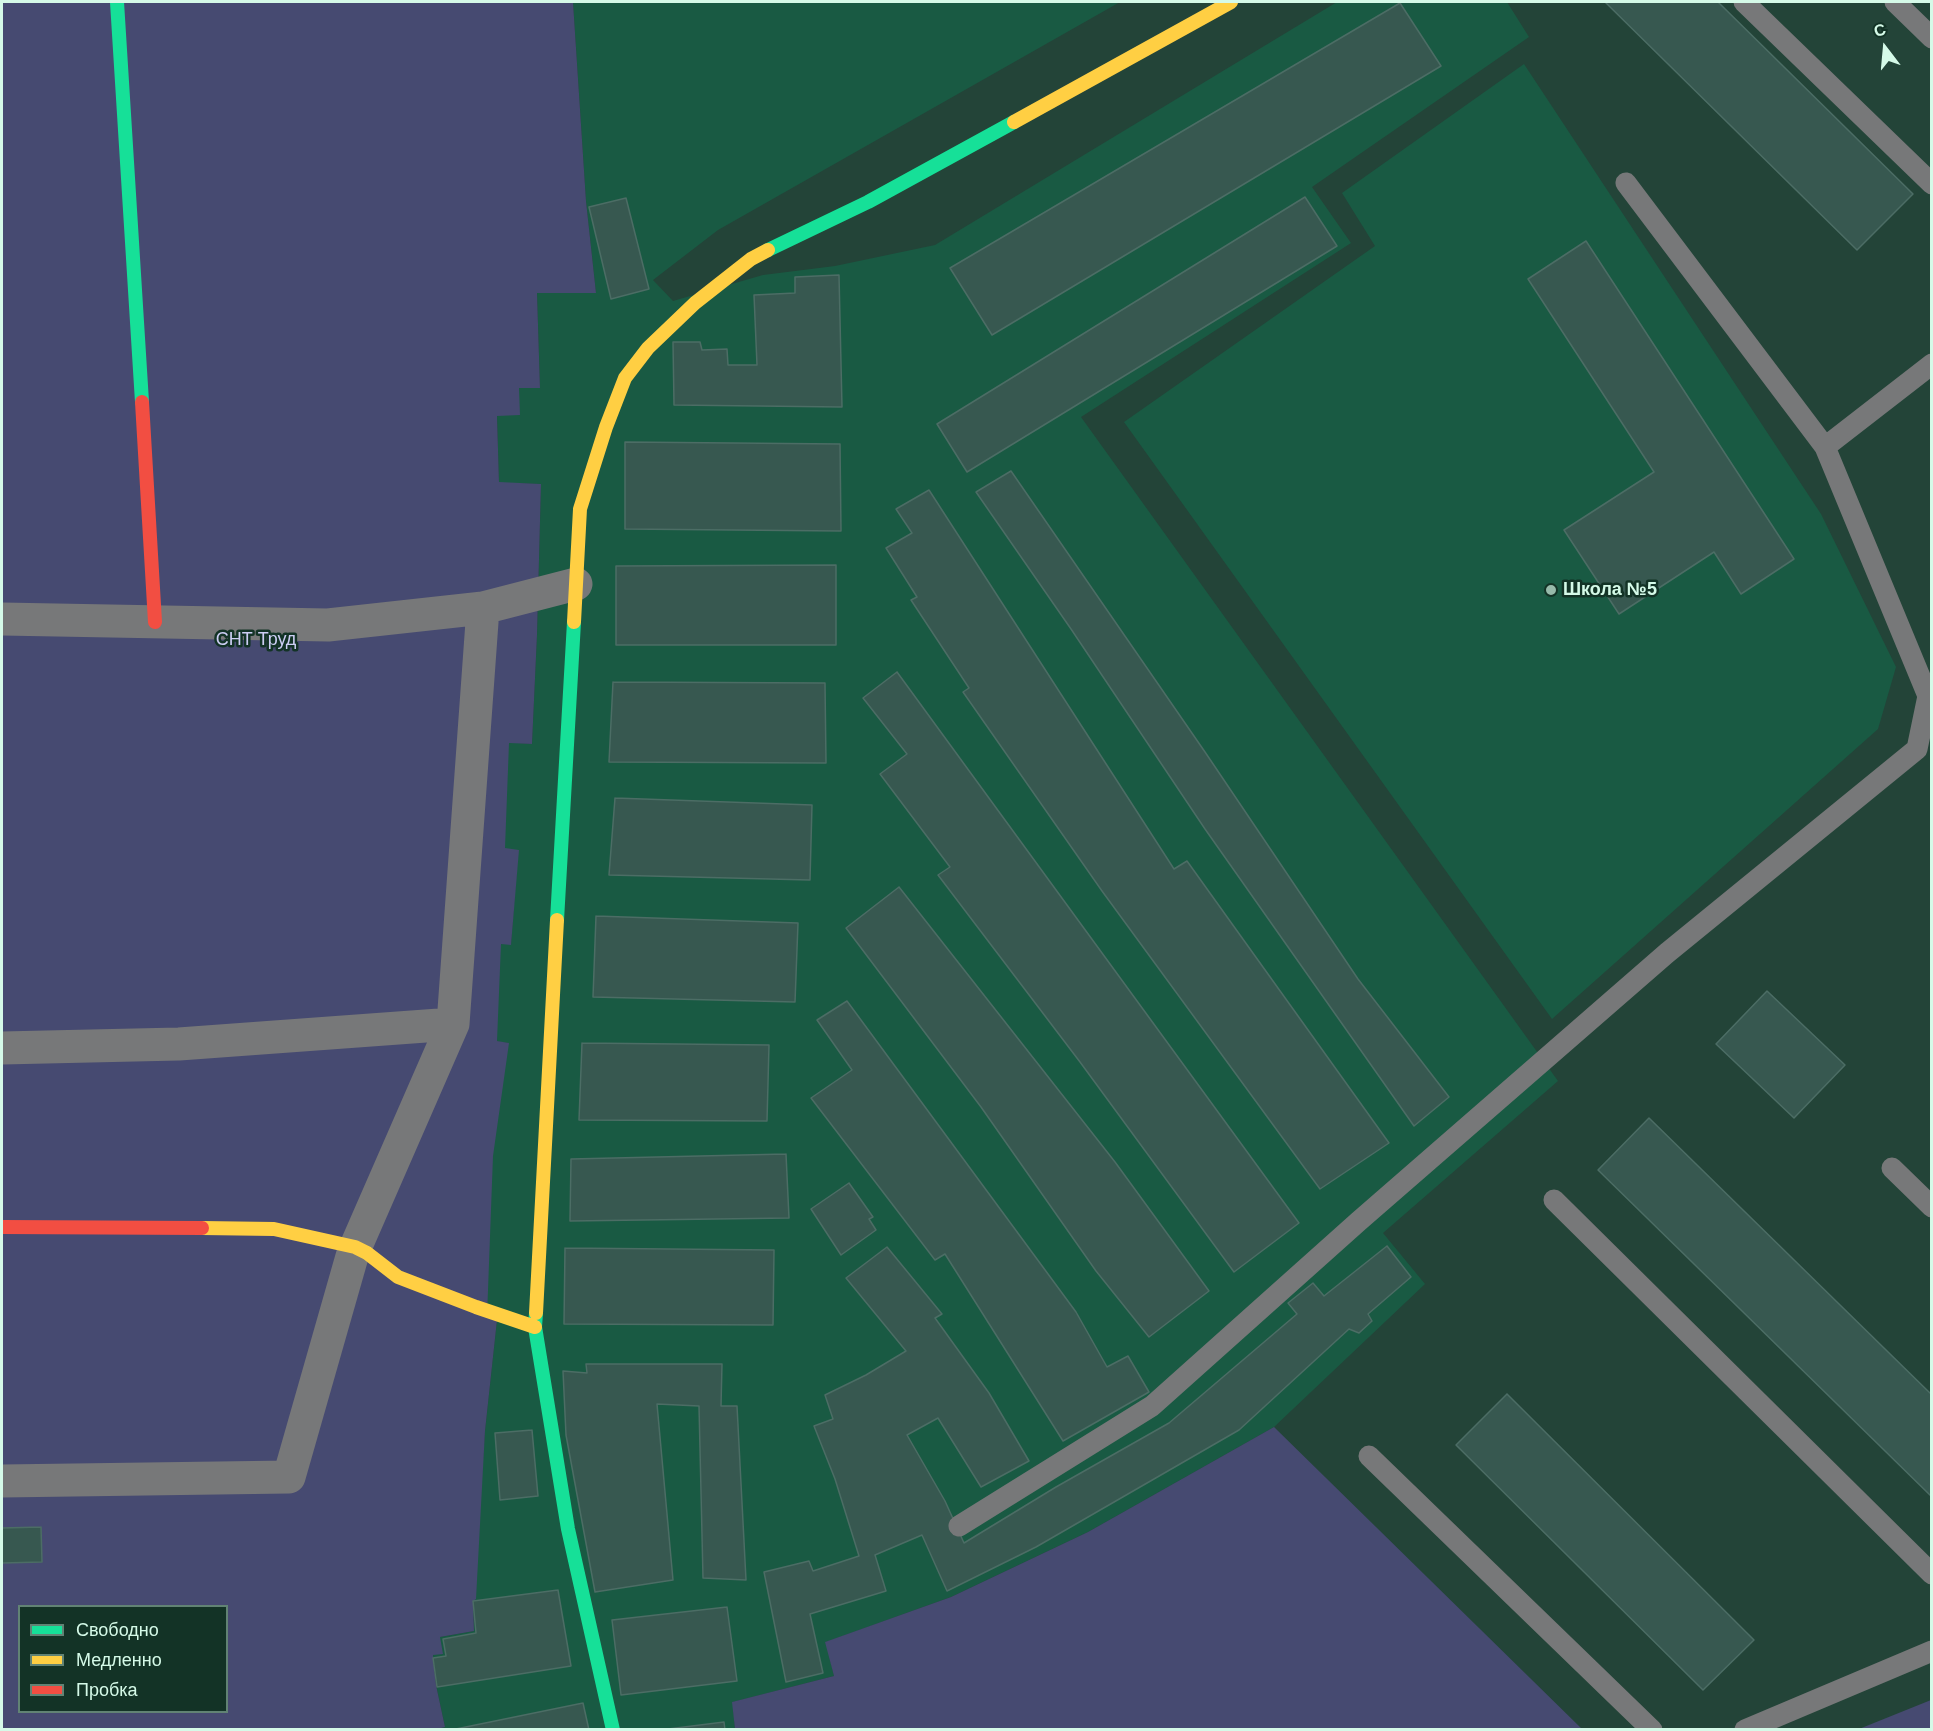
<!DOCTYPE html>
<html>
<head>
<meta charset="utf-8">
<style>
	body { margin:0 }
	#map { position:relative; width:1933px; height:1731px; overflow:hidden; background:#234438; font-family:Arial,sans-serif }
	canvas { display:block }
	.frame { position:absolute; inset:0; border:3px solid #d5fae8; pointer-events:none }
	.legend { position:absolute; left:18px; top:1605px; width:210px; height:108px; box-sizing:border-box; background:#133326; border:2px solid #618374; margin:0; padding:8px 10px; list-style:none; font-size:18px; color:#d5fae8 }
	.legend li { display:flex; align-items:center; gap:12px; height:30px }
	.legend b { width:30px; border:2px solid #618374 }
	.north { position:absolute; left:1855px; top:18px; width:60px; height:60px; -webkit-text-stroke:4px #133326; paint-order:stroke; rotate:344deg; font-size:16px; font-weight:700; line-height:24px; text-align:center; color:#d5fae8 }
	.north::after { content:''; display:block; margin:auto; width:21px; height:27px; background:#d5fae8; clip-path:polygon(50% 0,100% 100%,50% 72%,0 100%) }
</style>
</head>
<body>
<div id="map">
<canvas width="1933" height="1731"></canvas>
<div class="frame"></div>
<ul class="legend">
<li><b style="height:8px;background:#16e098"></b>Свободно</li>
<li><b style="height:8px;background:#ffcf43"></b>Медленно</li>
<li><b style="height:8px;background:#f24e42"></b>Пробка</li>
</ul>
<div class="north">С</div>
</div>
<script>
const ctx = document.querySelector('canvas').getContext('2d');
ctx.lineJoin = 'round';
function fill(path, color) {
  ctx.fillStyle = color;
  ctx.fill(path, 'evenodd');
}
function shape(rows) {
  const path = new Path2D();
  for (const r of rows) {
    path.moveTo(r[0], r[1]);
    for (let i = 2; i < r.length; i += 2) path.lineTo(r[i], r[i + 1]);
  }
  return path;
}
function stroke(path, color, width, dash) {
  ctx.strokeStyle = color;
  ctx.lineWidth = width;
  ctx.lineCap = dash ? 'butt' : 'round';
  ctx.setLineDash(dash || []);
  ctx.stroke(path);
}
function drawText(font, color, halo, rows, align = 'center') {
  ctx.font = font + ' Arial,sans-serif';
  ctx.lineWidth = 5;
  ctx.setLineDash([]);
  ctx.textBaseline = 'middle';
  ctx.strokeStyle = halo;
  ctx.fillStyle = color;
  for (const [text, x, y, turn = 0] of rows) {
    ctx.save();
    ctx.translate(x, y);
    ctx.rotate((+turn || 0) * Math.PI / 180);
    ctx.textAlign = isNaN(turn) ? turn : align;
    if (halo) ctx.strokeText(text, 0, 0);
    ctx.fillText(text, 0, 0);
    ctx.restore();
  }
}
fill(shape([
	[573,2,1120,2,718,230,653,280,673,301,763,275,835,266,935,245,1337,2,1507,2,1529,37,1312,187,1351,243,1081,417,1558,1081,1383,1233,1425,1284,1274,1427,1088,1532,951,1597,826,1642,834,1676,733,1702,735,1729,434,1728,445,1727,436,1685,433,1655,440,1637,474,1631,473,1601,485,1431,497,1320,434,1237,508,1043,470,1038,477,941,511,944,518,851,487,847,493,741,532,744,537,635,541,484,499,483,497,415,519,388,540,387,537,293,596,293,586,201],
	[1524,64,1821,514,1896,667,1878,729,1552,1019,1124,422,1375,246,1342,193]
]), '#195a43');
fill(shape([
	[2,2,573,2,586,201,596,293,537,293,540,388,519,388,520,415,497,416,499,482,541,484,537,635,532,744,509,743,505,848,519,850,511,945,501,944,497,1041,509,1043,493,1156,487,1317,497,1320,485,1431,476,1599,473,1601,474,1631,440,1637,443,1654,433,1655,436,1685,445,1727,434,1730,2,1730],
	[20,1606,226,1606,226,1712,20,1712],
	[1274,1427,1582,1729,735,1729,732,1702,834,1676,825,1642,951,1597,1088,1532],
	[1931,1700,1931,1729,1859,1729]
]), '#464a71');
const building = shape([
	[1605,2,1718,2,1913,194,1857,250,1605,2],
	[1400,3,1441,66,992,335,950,268,1400,3],
	[1305,197,1337,246,967,472,937,424,1305,197],
	[626,198,649,289,611,299,589,207,626,198],
	[1586,241,1794,559,1741,594,1714,552,1619,614,1564,530,1654,472,1528,279,1586,241],
	[839,275,842,407,674,405,673,342,700,342,702,350,727,349,728,365,757,365,754,295,795,293,795,277,839,275],
	[625,442,840,444,841,531,625,529,625,442],
	[1011,471,1205,752,1358,979,1449,1097,1414,1126,1205,829,1071,629,976,492,1011,471],
	[929,490,1174,869,1187,861,1389,1143,1320,1189,1102,891,963,692,969,688,911,600,917,597,886,548,912,533,896,509,929,490],
	[836,565,836,645,616,645,616,566,836,565],
	[897,672,1299,1223,1234,1272,1080,1062,938,875,950,867,880,774,907,754,863,698,897,672],
	[613,682,825,683,826,763,609,762,613,682],
	[615,798,812,805,810,880,609,875,615,798],
	[899,887,1115,1162,1209,1291,1149,1337,1096,1271,981,1107,846,928,899,887],
	[596,916,798,923,795,1002,593,997,596,916],
	[1767,991,1845,1065,1794,1118,1716,1044,1767,991],
	[847,1001,1076,1312,1107,1367,1128,1356,1149,1392,1063,1441,945,1254,935,1260,811,1098,852,1070,817,1020,847,1001],
	[582,1043,769,1045,767,1121,579,1120,582,1043],
	[1649,1118,1932,1395,1932,1497,1598,1170,1649,1118],
	[786,1154,789,1218,570,1221,571,1159,786,1154],
	[849,1183,873,1217,869,1219,876,1230,841,1255,811,1209,849,1183],
	[1387,1246,1411,1277,1368,1314,1372,1321,1359,1333,1349,1329,1239,1430,1036,1547,947,1591,922,1535,875,1555,886,1591,810,1614,823,1673,786,1682,764,1572,809,1561,813,1571,859,1556,835,1479,814,1426,833,1419,825,1395,866,1375,906,1351,846,1278,887,1247,942,1314,935,1318,989,1393,1029,1461,981,1487,938,1418,907,1435,945,1501,964,1543,1056,1487,1169,1423,1297,1314,1288,1303,1313,1283,1324,1296,1387,1246],
	[565,1248,774,1250,773,1325,564,1324,565,1248],
	[586,1364,722,1364,721,1406,737,1406,746,1580,703,1578,699,1406,657,1404,673,1580,595,1592,566,1435,563,1371,587,1373,586,1364],
	[1507,1394,1754,1640,1703,1690,1456,1445,1507,1394],
	[532,1430,538,1496,500,1500,495,1433,532,1430],
	[41,1527,42,1562,2,1563,2,1528,41,1527],
	[558,1590,571,1666,437,1687,433,1658,446,1656,443,1639,476,1633,473,1601,558,1590],
	[727,1607,737,1681,621,1695,612,1620,727,1607],
	[583,1703,589,1730,451,1730,583,1703],
	[724,1722,725,1730,660,1730,724,1722]
]);
fill(building, '#375850');
stroke(building, '#4c6d65', 1.5);
stroke(shape([
	[1744,2,1932,184],
	[1895,2,1932,38],
	[1626,183,1825,447],
	[1892,1168,1932,1207],
	[1554,1200,1932,1574],
	[1369,1456,1652,1730],
	[959,1526,1152,1406,1359,1221,1667,953,1917,749,1928,696,1825,447,1932,364],
	[1745,1730,1932,1651]
]), '#777879', 21);
stroke(shape([
	[2,619,328,625,483,608,576,584],
	[2,1048,179,1044,453,1024],
	[2,1481,289,1477,353,1253,453,1024,483,608]
]), '#777879', 33);
stroke(shape([
	[117,2,142,402],
	[768,250,868,202,1014,122],
	[557,920,574,622],
	[536,1313,535,1327,568,1529,613,1730]
]), '#16e098', 14);
stroke(shape([
	[1014,122,1231,2],
	[574,622,580,509,606,427,625,378,648,348,695,303,751,259,768,250],
	[202,1228,274,1229,355,1247,367,1253,398,1277,476,1307,535,1327],
	[536,1313,557,920]
]), '#ffcf43', 14);
stroke(shape([
	[142,402,155,622],
	[2,1227,202,1228]
]), '#f24e42', 14);
for (const [x, y, r, color] of [
	[1551,590,6,"#97baaa"]
]) {
  const dot = new Path2D();
  dot.arc(x, y, r, 0, 2 * Math.PI);
  ctx.fillStyle = color;
  ctx.fill(dot);
  stroke(dot, '#133326', 2);
}
drawText('bold 18px', '#d5fae8', '#133326', [
	["Школа №5",1563,590]
], 'left');
drawText('18px', '#cdcef4', '#133326', [
	["СНТ Труд",256,640]
]);
</script>
</body>
</html>
